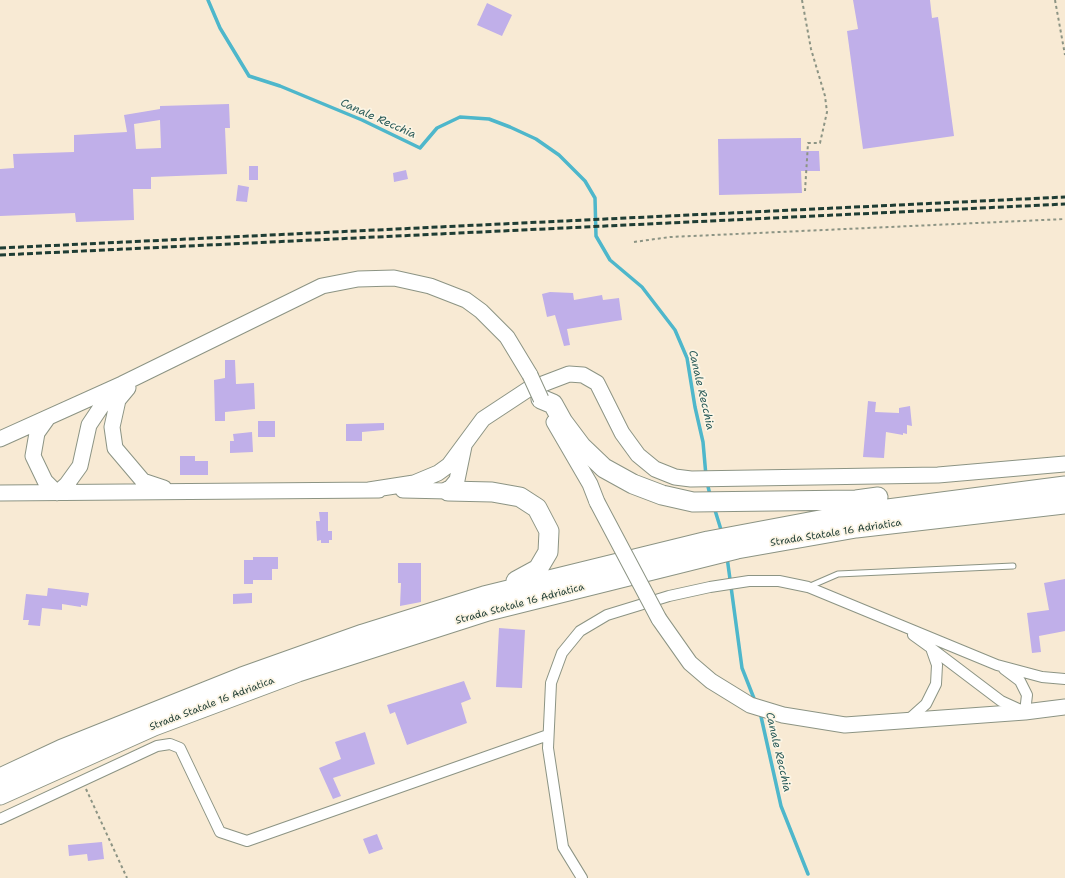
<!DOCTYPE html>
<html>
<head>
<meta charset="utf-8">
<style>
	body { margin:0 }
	canvas { display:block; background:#f8ead4 }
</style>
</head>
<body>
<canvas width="1065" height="878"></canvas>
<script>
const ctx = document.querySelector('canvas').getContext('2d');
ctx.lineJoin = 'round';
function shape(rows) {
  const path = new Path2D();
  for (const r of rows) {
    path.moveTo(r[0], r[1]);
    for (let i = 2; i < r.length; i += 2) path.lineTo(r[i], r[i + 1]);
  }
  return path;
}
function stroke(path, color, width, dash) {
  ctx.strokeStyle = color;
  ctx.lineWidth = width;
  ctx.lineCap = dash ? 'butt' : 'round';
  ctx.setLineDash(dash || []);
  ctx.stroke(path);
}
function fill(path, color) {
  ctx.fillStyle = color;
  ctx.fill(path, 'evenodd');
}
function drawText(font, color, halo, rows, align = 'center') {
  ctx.font = font + ' "Shantell Sans",sans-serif';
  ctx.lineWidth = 3.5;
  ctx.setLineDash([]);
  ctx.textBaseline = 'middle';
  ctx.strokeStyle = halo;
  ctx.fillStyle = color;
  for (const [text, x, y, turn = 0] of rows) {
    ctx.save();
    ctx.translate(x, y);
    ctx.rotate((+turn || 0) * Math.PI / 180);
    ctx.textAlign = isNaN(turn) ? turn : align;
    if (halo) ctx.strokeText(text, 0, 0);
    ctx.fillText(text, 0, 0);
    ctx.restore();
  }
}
stroke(shape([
	[208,0,220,28,249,76,280,86,362,120,420,148,437,128,460,117,489,119,510,127,536,139,559,155,585,181,595,198,596,236,610,260,642,287,675,330,687,358,695,407,703,442,706,476],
	[707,482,710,495],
	[714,507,722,533],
	[727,557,742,668,755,701],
	[760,712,781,806,808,874]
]), '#4eb7cb', 3.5);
fill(shape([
	[853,0,930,0,932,18,938,17,954,136,863,149,847,31,858,29],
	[487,3,512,15,502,36,477,25],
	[229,104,230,128,225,128,227,174,151,177,151,189,133,189,134,220,76,222,75,213,0,216,0,169,14,168,13,154,74,152,74,135,127,132,124,115,160,109,160,106],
	[160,120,161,148,136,149,134,124],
	[801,138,801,151,819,151,820,171,801,171,802,193,719,195,718,139],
	[249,166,258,166,258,180,249,180],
	[406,170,408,179,394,182,393,173],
	[238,185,249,187,247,202,236,201],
	[550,292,573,293,574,300,602,295,603,300,619,298,622,320,567,329,570,345,564,346,555,315,547,317,542,294],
	[225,360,235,360,236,384,254,383,255,409,225,412,225,421,215,421,214,380,225,378],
	[868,401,876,402,875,412,899,413,899,408,910,406,912,426,907,425,907,434,903,433,903,435,886,432,884,458,863,457],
	[258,421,275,421,275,437,258,437],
	[384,423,384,430,362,432,362,441,346,441,346,424],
	[252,432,253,452,230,453,230,441,234,441,233,434],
	[180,456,195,456,195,461,208,461,208,475,180,475],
	[319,512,328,512,328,531,332,531,332,540,329,540,329,543,321,543,321,540,317,541,316,521,320,521],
	[253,557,278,557,278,569,272,569,272,580,253,580,253,584,244,584,244,560,253,560],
	[398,563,421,563,421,602,400,606,401,583,398,583],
	[1065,579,1065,631,1039,636,1041,652,1032,653,1027,613,1049,610,1044,583],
	[48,588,89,593,87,606,81,605,81,607,62,604,62,610,42,608,40,626,28,625,29,620,23,620,26,594,47,596],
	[252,593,252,603,233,604,233,594],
	[499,628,525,630,522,688,496,687],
	[464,681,471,699,461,703,467,723,407,745,395,712,390,714,387,705],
	[365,732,375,764,333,778,341,796,333,799,319,768,341,759,335,742],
	[377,834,383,849,369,854,363,839],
	[102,842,104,859,88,861,87,854,69,856,68,845]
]), '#c0afe9');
const lane = shape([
	[808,587,838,574,1013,566]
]);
const street = shape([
	[931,648,1001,701,1025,712,1027,695,1020,681,1004,669],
	[907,721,926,704,936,684,937,665,931,648,913,635],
	[0,819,157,746,170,744,180,748,220,832,247,841,548,735],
	[582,878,563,847,548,748,551,683,562,653,580,631,607,615,669,596,710,587,749,581,779,581,808,587,997,665,1042,677,1065,679]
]);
const secondary = shape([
	[128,388,118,400,112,427,115,448,143,481,164,488],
	[47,419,37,433,33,456,45,481,57,493,67,484,80,466,89,425,101,407,116,390],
	[554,422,590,484,597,502],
	[0,439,122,384,322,286,358,279,394,278,430,286,466,300,481,311,507,337,530,375],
	[369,490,414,483,438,473,449,465,483,419,527,390,569,374,583,375,597,383,622,433,638,455,655,469,675,477,691,479,938,475,1065,464],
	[403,490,448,491],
	[448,491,457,480,464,446],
	[0,493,379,490],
	[659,619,690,663,711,681,750,705,783,715,845,725,1025,712,1065,707]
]);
const highway = shape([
	[541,399,553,404,563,422,581,446,604,468,633,484,662,495,693,502,856,500,878,497],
	[448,491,492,492,520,497,537,508,549,531,548,552,538,569,516,581],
	[0,778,62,749,242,677,363,634,484,596,708,541,857,513,1065,486],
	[0,795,154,726,298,672,488,611,737,549,856,528,1065,504]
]);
stroke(lane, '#8c9484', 7);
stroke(street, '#8c9484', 12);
stroke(secondary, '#8c9484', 17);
stroke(highway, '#8c9484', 21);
stroke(shape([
	[802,0,811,49,825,96,827,112,820,143,808,143,805,191],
	[1055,0,1065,55],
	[634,242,670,237,1065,219],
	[86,789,127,878]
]), '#8c9484', 2, [3, 3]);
stroke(lane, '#fff', 5);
stroke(street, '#fff', 10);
stroke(secondary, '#fff', 15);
stroke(highway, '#fff', 19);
stroke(shape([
	[0,248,1065,197],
	[0,255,1065,204]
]), '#1f3d34', 3, [6, 3]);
const secondaryBridge = shape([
	[530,375,541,399],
	[597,502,659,619]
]);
stroke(secondaryBridge, '#8c9484', 17, []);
stroke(secondaryBridge, '#fff', 15);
drawText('10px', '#1f3d34', '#fcf5e5', [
	["Strada Statale 16 Adriatica",836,533,-9],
	["Strada Statale 16 Adriatica",520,604,-15],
	["Strada Statale 16 Adriatica",212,704,-21]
]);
drawText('italic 11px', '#2b5c5a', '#fcf5e5', [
	["Canale Recchia",378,119,24],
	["Canale Recchia",701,390,77],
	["Canale Recchia",778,752,77]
]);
</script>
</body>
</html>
